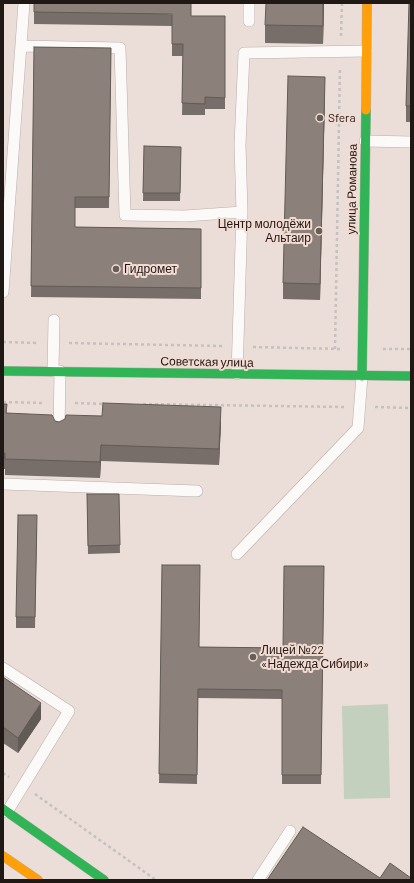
<!DOCTYPE html>
<html>
<head>
<meta charset="utf-8">
<style>
	body { margin:0 }
	#map { position:relative; width:414px; height:883px; overflow:hidden; background:#ebded9; font-family:Barlow,sans-serif }
	canvas { display:block }
	.frame { position:absolute; inset:0; border:4px solid #201814; pointer-events:none }
</style>
</head>
<body>
<div id="map">
<canvas width="414" height="883"></canvas>
<div class="frame"></div>
</div>
<script>
const ctx = document.querySelector('canvas').getContext('2d');
ctx.lineJoin = 'round';
function fill(path, color) {
  ctx.fillStyle = color;
  ctx.fill(path, 'evenodd');
}
function shape(rows) {
  const path = new Path2D();
  for (const r of rows) {
    path.moveTo(r[0], r[1]);
    for (let i = 2; i < r.length; i += 2) path.lineTo(r[i], r[i + 1]);
  }
  return path;
}
function stroke(path, color, width, dash) {
  ctx.strokeStyle = color;
  ctx.lineWidth = width;
  ctx.lineCap = dash ? 'butt' : 'round';
  ctx.setLineDash(dash || []);
  ctx.stroke(path);
}
function drawText(font, color, halo, rows, align = 'center') {
  ctx.font = font + ' Barlow,sans-serif';
  ctx.lineWidth = 4;
  ctx.setLineDash([]);
  ctx.textBaseline = 'middle';
  ctx.strokeStyle = halo;
  ctx.fillStyle = color;
  for (const [text, x, y, turn = 0] of rows) {
    ctx.save();
    ctx.translate(x, y);
    ctx.rotate((+turn || 0) * Math.PI / 180);
    ctx.textAlign = isNaN(turn) ? turn : align;
    if (halo) ctx.strokeText(text, 0, 0);
    ctx.fillText(text, 0, 0);
    ctx.restore();
  }
}
fill(shape([
	[388,704,390,798,344,799,342,706]
]), '#c4d0be');
const lane = shape([
	[249,21,249,3],
	[21,46,120,48,125,215,185,216,242,212],
	[365,141,411,142],
	[3,292,24,3],
	[53,371,54,320],
	[237,374,242,212,240,145,244,53,366,51],
	[59,431,60,371],
	[3,484,197,491],
	[237,554,358,428,362,376],
	[3,668,69,711,7,812],
	[258,880,290,831]
]);
const fast = shape([
	[3,371,411,376],
	[362,376,366,110],
	[3,809,104,880]
]);
const slow = shape([
	[366,110,367,3],
	[3,856,38,880]
]);
stroke(lane, '#b7aeaa', 12);
stroke(fast, '#b7aeaa', 10);
stroke(slow, '#b7aeaa', 10);
stroke(shape([
	[341,36,342,3],
	[3,342,38,343],
	[69,343,222,346],
	[253,347,342,349],
	[335,349,340,67],
	[383,349,411,349],
	[3,402,44,403],
	[75,403,104,404],
	[143,404,344,407],
	[375,407,411,408],
	[3,773,9,777],
	[35,794,156,880]
]), '#c5c1bf', 2.5, [3, 3]);
stroke(lane, '#fcfaf9', 11);
stroke(fast, '#30b455', 9);
stroke(slow, '#ff9f0a', 9);
fill(shape([
	[34,3,191,16,225,16,225,109,205,109,205,115,182,115,183,56,172,56,172,26,34,24],
	[324,3,323,44,265,43,265,25],
	[411,3,411,122,406,122,406,106],
	[34,47,111,48,109,208,75,208,75,227,201,229,201,299,31,297],
	[325,93,320,300,283,299,283,283],
	[144,146,181,147,180,201,143,201],
	[3,404,7,413,59,422,221,423,219,465,101,461,100,478,5,475,5,469,3,469],
	[87,494,119,494,120,553,88,554],
	[37,526,35,628,16,628,16,617],
	[162,565,199,647,283,648,324,566,321,784,282,784,282,699,198,698,197,784,159,783],
	[3,677,41,719,18,753,3,743]
]), '#786e69');
fill(shape([
	[323,3,324,3,323,44],
	[325,77,325,93,320,300,320,284],
	[221,407,221,423,219,465,219,449],
	[101,445,101,461,100,478,100,462],
	[41,703,41,719,18,753,18,738]
]), '#625a55');
const building = shape([
	[34,3,191,3,191,16,225,16,225,98,205,97,205,104,182,103,183,44,172,44,172,14,34,12,34,3],
	[266,3,323,3,323,26,265,25,266,3],
	[409,3,411,3,411,106,406,106,409,3],
	[34,47,111,48,109,197,75,197,75,227,201,229,201,288,31,286,34,47],
	[288,76,325,77,320,284,283,283,288,76],
	[144,146,181,147,180,193,143,193,144,146],
	[103,403,221,407,219,449,101,445,100,462,5,459,5,453,3,453,3,404,7,404,6,413,52,415,55,421,59,422,65,419,66,415,102,416,103,403],
	[87,494,119,494,120,545,88,546,87,494],
	[18,515,37,515,35,617,16,617,18,515],
	[162,565,200,565,199,647,283,648,284,566,324,566,321,775,282,775,282,690,198,689,197,775,159,774,162,565],
	[3,677,41,703,18,738,3,727,3,677],
	[303,827,380,878,390,863,411,878,411,880,267,880,303,827]
]);
fill(building, '#8c807a');
stroke(building, '#625a55', 1);
for (const [x, y, r, color] of [
	[320,118,4,"#675d59"],
	[319,231,4,"#675d59"],
	[116,269,4,"#675d59"],
	[253,657,4,"#675d59"]
]) {
  const dot = new Path2D();
  dot.arc(x, y, r, 0, 2 * Math.PI);
  ctx.fillStyle = color;
  ctx.fill(dot);
  stroke(dot, '#f2dbd2', 1.5);
}
drawText('12px', '#201814', '#f2dbd2', [
	["Sfera",328,118],
	["Центр молодёжи",311,224,"right"],
	["Альтаир",311,238,"right"],
	["Гидромет",124,269],
	["Лицей №22",261,650],
	["«Надежда Сибири»",261,664]
], 'left');
drawText('12px', '#201814', '#f2dbd2', [
	["улица Романова",352,189,-89],
	["Советская улица",207,362,1]
]);
</script>
</body>
</html>
